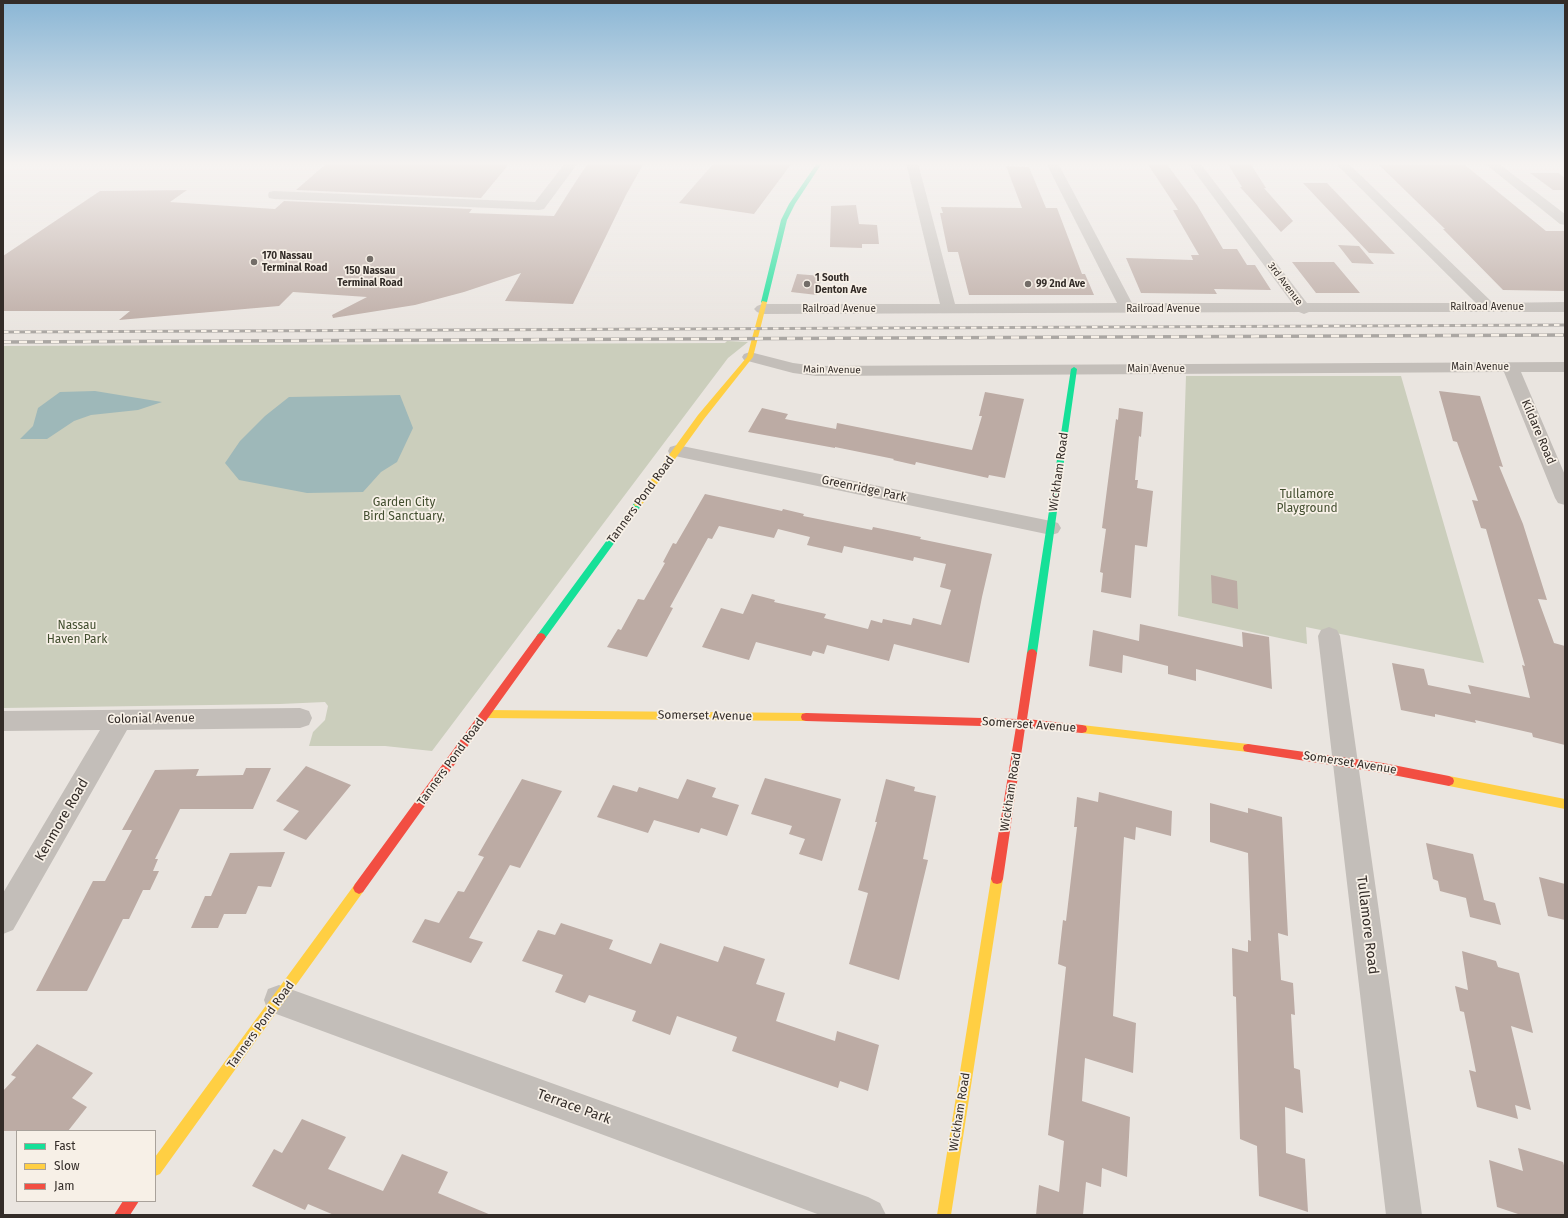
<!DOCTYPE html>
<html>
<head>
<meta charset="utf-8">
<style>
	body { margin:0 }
	#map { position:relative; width:1568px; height:1218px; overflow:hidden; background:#eae5e0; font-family:"Fira Sans",sans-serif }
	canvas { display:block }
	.frame { position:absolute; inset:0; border:4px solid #332c28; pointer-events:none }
	.legend { position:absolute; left:16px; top:1130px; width:140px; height:72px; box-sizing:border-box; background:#f7f0e7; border:1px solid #a9a29b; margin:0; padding:5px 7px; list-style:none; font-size:12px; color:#332c28 }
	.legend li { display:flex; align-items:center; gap:8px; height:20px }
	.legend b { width:20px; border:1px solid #a9a29b }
</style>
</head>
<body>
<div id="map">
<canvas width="1568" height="1218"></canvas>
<div class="frame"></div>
<ul class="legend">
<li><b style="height:5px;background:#16e098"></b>Fast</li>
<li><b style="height:5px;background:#ffcf43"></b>Slow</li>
<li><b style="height:5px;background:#f24e42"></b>Jam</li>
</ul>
</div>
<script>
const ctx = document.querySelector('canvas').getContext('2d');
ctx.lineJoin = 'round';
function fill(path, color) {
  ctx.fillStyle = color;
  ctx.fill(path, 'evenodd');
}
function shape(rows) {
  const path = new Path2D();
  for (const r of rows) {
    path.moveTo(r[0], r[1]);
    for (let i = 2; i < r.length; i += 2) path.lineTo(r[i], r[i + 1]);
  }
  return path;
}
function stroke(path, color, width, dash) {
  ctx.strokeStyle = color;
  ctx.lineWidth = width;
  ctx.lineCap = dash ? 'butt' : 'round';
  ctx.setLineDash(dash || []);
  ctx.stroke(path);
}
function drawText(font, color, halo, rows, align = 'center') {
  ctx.font = font + ' "Fira Sans",sans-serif';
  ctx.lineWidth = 3.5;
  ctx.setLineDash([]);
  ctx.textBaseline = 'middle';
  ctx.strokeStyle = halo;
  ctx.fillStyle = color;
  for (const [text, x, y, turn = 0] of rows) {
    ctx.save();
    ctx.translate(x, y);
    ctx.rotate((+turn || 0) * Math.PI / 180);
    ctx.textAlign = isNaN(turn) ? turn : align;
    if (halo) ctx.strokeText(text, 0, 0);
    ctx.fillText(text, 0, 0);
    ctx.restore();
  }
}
fill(shape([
	[727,341,748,342,728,358,432,751,385,746,309,746,313,732,325,720,328,706,325,702,280,704,3,708,3,346,725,343],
	[1186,376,1401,376,1484,663,1306,627,1307,644,1178,616]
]), '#cbcebc');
fill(shape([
	[95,391,162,402,138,410,91,415,74,421,47,439,20,439,33,426,38,408,60,392],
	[400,395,413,428,397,462,381,472,363,492,307,493,239,480,225,463,240,441,265,416,289,397]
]), '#9eb8b9');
fill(shape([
	[327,163,491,163,509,164,481,198,296,190],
	[588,163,644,163,626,195,573,304,505,301,521,273,464,292,415,305,333,318,332,315,367,297,293,292,279,306,119,320,130,311,3,311,3,256,100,191,187,190,170,202,275,209,284,201,472,209,469,213,554,216,569,192],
	[714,163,792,163,754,214,679,203],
	[1147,163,1166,163,1197,205,1223,249,1237,249,1247,265,1255,265,1271,290,1214,289,1217,294,1141,293,1126,258,1193,260,1191,255,1199,255,1173,210,1178,210],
	[1227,163,1250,163,1266,188,1264,188,1293,221,1281,232,1240,187,1242,187],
	[1379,165,1465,165,1546,231,1565,231,1565,291,1503,290,1443,229,1445,229],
	[1006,166,1029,167,1046,208,1057,208,1082,274,1085,274,1094,295,969,295,958,252,948,252,940,213,943,213,941,207,1022,208],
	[1530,173,1559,173,1565,178,1565,190,1553,190],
	[1303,183,1327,183,1395,254,1369,253],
	[856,205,859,224,877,225,879,244,862,244,862,248,830,247,831,206],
	[1338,245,1359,246,1374,264,1352,263],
	[1292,262,1334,262,1360,293,1316,293],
	[797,274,822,276,817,295,791,292],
	[1439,391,1480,396,1503,467,1499,466,1523,524,1547,600,1538,599,1554,643,1565,646,1565,745,1533,737,1532,733,1475,720,1476,723,1435,714,1435,717,1401,710,1392,663,1424,669,1428,685,1471,694,1468,685,1530,698,1522,665,1525,666,1486,529,1481,528,1472,500,1478,501,1457,442,1453,441],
	[985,392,1024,399,1005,478,989,475,988,478,916,462,915,465,893,460,894,459,835,447,835,448,748,432,762,408,788,414,785,419,836,429,837,423,972,450,982,416,979,416],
	[1119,408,1143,412,1141,437,1139,436,1135,480,1138,480,1137,488,1153,491,1147,547,1135,545,1131,598,1101,592,1103,573,1100,572,1106,529,1102,528,1116,419,1118,420],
	[705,494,782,511,783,509,804,514,803,516,872,530,873,527,921,537,920,539,992,554,982,597,969,663,894,644,889,661,827,645,824,654,813,651,811,656,756,642,749,660,702,647,721,608,743,614,752,594,775,600,774,602,826,614,824,618,868,629,871,620,882,623,883,619,911,625,913,618,941,625,951,590,940,587,946,564,914,557,913,561,844,546,842,553,807,545,810,537,778,529,774,538,719,526,712,539,708,538,670,607,673,608,647,657,607,647,618,629,621,630,638,599,644,600,665,563,663,562,673,543,676,544],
	[1211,575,1237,581,1238,609,1212,603],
	[1140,624,1243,647,1242,632,1269,637,1272,689,1196,669,1196,681,1168,674,1168,666,1123,655,1122,673,1089,666,1093,630,1139,641],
	[306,766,351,785,306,840,283,830,299,811,276,801],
	[246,768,271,768,253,809,180,809,155,859,158,859,153,871,159,871,150,890,143,890,129,919,123,919,87,991,36,991,93,881,105,881,132,830,122,830,155,770,199,769,196,776,243,775],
	[765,778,841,799,822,861,799,854,805,839,789,834,792,826,751,814],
	[522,779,562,791,520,868,510,865,469,938,483,942,471,963,412,942,425,919,439,923,458,891,464,892,484,857,478,855],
	[687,779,716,788,712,797,739,805,727,836,701,828,699,833,654,820,648,833,597,817,613,785,637,792,639,787,678,799],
	[886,779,915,787,914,791,936,796,923,859,928,860,899,980,849,964,868,893,858,890,877,822,875,822],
	[1099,792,1172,811,1171,836,1136,827,1135,840,1124,837,1113,1016,1136,1023,1133,1073,1085,1058,1082,1101,1130,1117,1127,1177,1102,1168,1101,1187,1086,1182,1083,1215,1036,1215,1039,1185,1059,1192,1064,1141,1048,1135,1066,967,1058,964,1063,920,1066,921,1077,827,1074,827,1077,797,1098,802],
	[1210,803,1248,813,1248,808,1282,817,1288,936,1278,933,1281,980,1293,983,1295,1015,1291,1014,1294,1068,1300,1070,1303,1113,1285,1107,1286,1153,1305,1159,1308,1212,1259,1196,1257,1146,1240,1139,1236,997,1233,996,1232,948,1248,952,1248,940,1251,941,1248,853,1210,842],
	[1426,843,1473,854,1484,900,1495,903,1501,925,1470,917,1466,898,1440,891,1438,881,1433,879],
	[285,852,271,887,258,886,246,914,224,914,218,928,191,928,205,896,211,896,230,853],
	[1539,877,1565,884,1565,920,1548,916],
	[561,923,613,940,609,949,651,964,660,943,718,962,724,946,765,959,756,984,785,993,776,1021,835,1041,837,1031,879,1045,868,1091,840,1081,838,1088,732,1051,737,1037,677,1016,670,1035,632,1021,636,1011,589,995,585,1003,555,992,563,975,522,961,538,930,555,935],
	[1462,951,1496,961,1498,967,1519,973,1533,1033,1511,1026,1531,1110,1515,1105,1518,1119,1477,1107,1469,1070,1476,1072,1464,1012,1460,1011,1455,986,1468,990],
	[37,1044,93,1073,72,1098,87,1107,68,1131,3,1131,3,1091,16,1077,11,1075],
	[302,1119,346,1137,328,1169,383,1191,402,1154,448,1172,438,1193,491,1215,334,1215,308,1204,305,1210,252,1186,274,1149,282,1153],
	[1518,1148,1563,1162,1565,1169,1565,1215,1521,1215,1497,1207,1489,1160,1523,1171]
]), '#bcaba4');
fill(shape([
	[565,163,578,163,544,209,539,210,274,199,269,198,268,195,269,192,274,191,535,202,565,163],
	[906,163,918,163,955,304,1117,303,1046,163,1058,163,1132,303,1292,303,1188,163,1200,163,1307,303,1476,303,1335,163,1348,163,1493,303,1565,302,1565,312,1309,312,1304,314,1299,312,762,314,757,312,754,309,757,306,762,304,940,304,906,163],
	[1484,163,1498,163,1565,214,1565,225,1560,224,1484,163],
	[750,352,793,363,816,366,1565,362,1565,372,1521,372,1565,475,1565,505,1558,503,1555,498,1504,372,816,376,793,373,744,360,742,357,744,354,750,352],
	[677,445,1051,521,1058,523,1061,528,1058,533,1051,535,670,455,668,451,670,447,677,445],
	[1329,627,1337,630,1340,636,1422,1215,1386,1215,1318,636,1321,630,1329,627],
	[300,708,309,711,312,718,309,725,300,728,127,730,13,930,3,934,3,893,100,730,3,731,3,711,300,708],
	[279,985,868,1197,880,1203,886,1215,820,1215,279,1015,268,1011,264,1000,268,989,279,985]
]), '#c3beb9');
fill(shape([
	[817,163,822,163,795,204,787,220,767,302,762,303,761,302,781,220,789,204,817,163],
	[1074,367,1077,369,1037,653,1035,656,1032,657,1029,656,1027,653,1071,369,1074,367],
	[638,501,642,504,641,506,544,640,538,640,536,637,538,634,635,502,638,501]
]), '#16e098');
fill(shape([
	[762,301,767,302,753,357,704,419,641,506,635,506,634,504,635,502,698,415,747,357,762,301],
	[486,710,806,713,810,714,811,717,810,720,806,721,486,718,482,717,481,714,482,711,486,710],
	[1082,725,1248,744,1252,745,1253,748,1252,751,1248,752,1082,733,1078,732,1077,729,1078,726,1082,725],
	[1449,776,1565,799,1565,809,1449,786,1445,784,1444,781,1445,778,1449,776],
	[997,874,1001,875,1003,879,951,1215,937,1215,991,879,993,875,997,874],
	[359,882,363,884,365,888,363,892,160,1174,155,1176,155,1157,355,884,359,882]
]), '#ffcf43');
fill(shape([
	[541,633,544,634,546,637,544,640,363,892,359,894,355,892,353,888,355,884,538,634,541,633],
	[1032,649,1035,650,1037,653,1027,719,1082,725,1086,726,1087,729,1086,732,1082,733,1025,728,1003,879,1001,883,997,884,993,883,991,879,1016,727,806,721,802,720,801,717,802,714,806,713,1017,719,1027,653,1029,650,1032,649],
	[1248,744,1383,763,1449,776,1453,778,1454,781,1453,784,1449,786,1383,773,1248,752,1244,751,1243,748,1244,745,1248,744],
	[123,1201,139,1201,130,1215,114,1215,123,1201]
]), '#f24e42');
const railFar1 = shape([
	[3,332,1565,325]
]);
const rail = shape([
	[3,342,1565,335]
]);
stroke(railFar1, '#aba7a3', 3);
stroke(rail, '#aba7a3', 3.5);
stroke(railFar1, '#f7f0e7', 2, [5.5]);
stroke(rail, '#f7f0e7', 2.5, [8]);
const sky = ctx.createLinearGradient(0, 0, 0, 334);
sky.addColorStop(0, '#8ab6d5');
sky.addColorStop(0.49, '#f6f3f1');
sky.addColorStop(1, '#f6f3f100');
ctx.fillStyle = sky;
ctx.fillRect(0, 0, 1568, 334);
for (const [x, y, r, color] of [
	[370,259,4,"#736d68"],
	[254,262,4,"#736d68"],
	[807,284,4,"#736d68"],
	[1028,284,4,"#736d68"]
]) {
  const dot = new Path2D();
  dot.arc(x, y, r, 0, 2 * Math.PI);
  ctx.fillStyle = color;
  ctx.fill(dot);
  stroke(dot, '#f7f0e7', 1.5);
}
drawText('bold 10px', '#332c28', '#f7f0e7', [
	["170 Nassau",262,256],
	["Terminal Road",262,268],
	["150 Nassau",370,271,"center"],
	["Terminal Road",370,283,"center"],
	["1 South",815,278],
	["Denton Ave",815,290],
	["99 2nd Ave",1036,284]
], 'left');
drawText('10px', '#332c28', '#f7f0e7', [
	["3rd Avenue",1285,284,53],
	["Railroad Avenue",1487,307],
	["Railroad Avenue",839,309],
	["Railroad Avenue",1163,309],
	["Main Avenue",1480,367],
	["Main Avenue",1156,369],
	["Main Avenue",832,370,1]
]);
drawText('12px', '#332c28', '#f7f0e7', [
	["Kildare Road",1538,432,67],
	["Wickham Road",1059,472,-82],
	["Greenridge Park",864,489,12],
	["Tanners Pond Road",641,500,-54],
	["Somerset Avenue",705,716,1],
	["Colonial Avenue",151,719,-1],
	["Somerset Avenue",1029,725,4],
	["Tanners Pond Road",451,762,-54],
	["Somerset Avenue",1350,763,9],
	["Wickham Road",1011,792,-81],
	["Tanners Pond Road",261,1025,-54],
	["Wickham Road",960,1112,-81]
]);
drawText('12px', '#424e2f', '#f7f0e7', [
	["Tullamore",1307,495],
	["Playground",1307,509],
	["Garden City",404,503],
	["Bird Sanctuary,",404,517],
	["Nassau",77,626],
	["Haven Park",77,640]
]);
drawText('14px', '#332c28', '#f7f0e7', [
	["Kenmore Road",62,820,-60],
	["Tullamore Road",1367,925,83],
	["Terrace Park",574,1107,20]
]);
</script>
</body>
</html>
